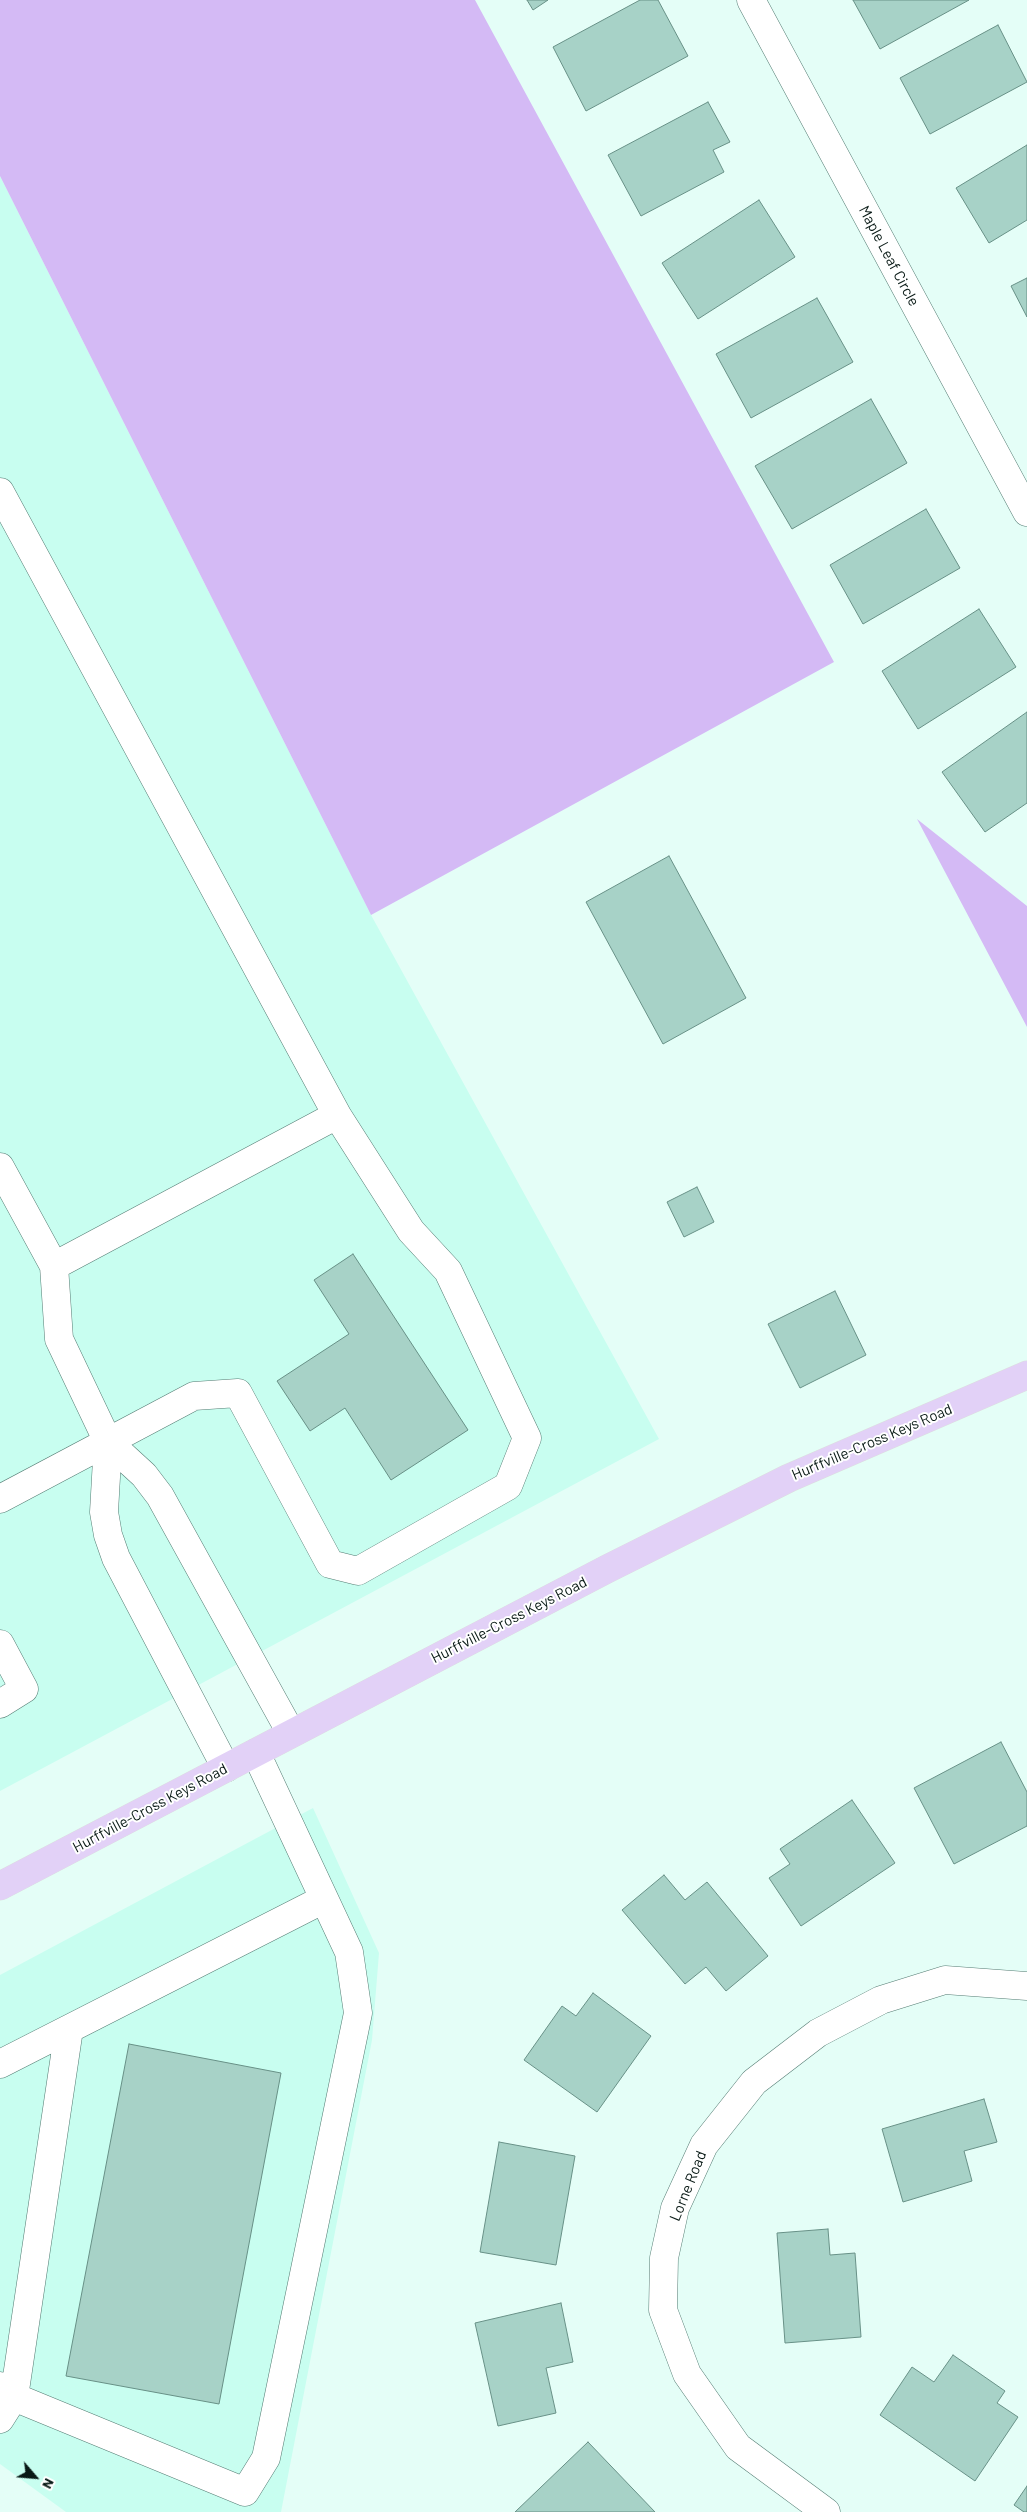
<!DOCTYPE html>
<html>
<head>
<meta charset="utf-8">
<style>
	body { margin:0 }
	#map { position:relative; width:1027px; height:2512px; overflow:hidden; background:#e4fef7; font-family:Barlow,sans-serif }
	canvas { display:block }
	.north { position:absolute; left:10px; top:2452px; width:50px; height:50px; -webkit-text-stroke:4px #fff; paint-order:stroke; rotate:117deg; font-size:14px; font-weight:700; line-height:20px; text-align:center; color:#081915 }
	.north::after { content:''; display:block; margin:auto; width:18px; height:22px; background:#081915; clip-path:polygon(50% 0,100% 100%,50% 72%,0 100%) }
</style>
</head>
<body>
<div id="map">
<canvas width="1027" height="2512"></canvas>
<div class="north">N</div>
</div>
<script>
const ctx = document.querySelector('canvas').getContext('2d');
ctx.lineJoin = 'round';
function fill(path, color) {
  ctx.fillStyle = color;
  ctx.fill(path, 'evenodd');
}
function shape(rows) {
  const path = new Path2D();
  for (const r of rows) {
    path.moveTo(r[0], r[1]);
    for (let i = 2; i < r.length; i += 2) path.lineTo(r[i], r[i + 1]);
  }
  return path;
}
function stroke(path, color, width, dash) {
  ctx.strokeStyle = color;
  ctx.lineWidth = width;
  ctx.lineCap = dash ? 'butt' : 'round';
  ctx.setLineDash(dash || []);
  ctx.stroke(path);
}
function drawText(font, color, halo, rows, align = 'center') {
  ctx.font = font + ' Barlow,sans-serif';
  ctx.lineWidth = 4;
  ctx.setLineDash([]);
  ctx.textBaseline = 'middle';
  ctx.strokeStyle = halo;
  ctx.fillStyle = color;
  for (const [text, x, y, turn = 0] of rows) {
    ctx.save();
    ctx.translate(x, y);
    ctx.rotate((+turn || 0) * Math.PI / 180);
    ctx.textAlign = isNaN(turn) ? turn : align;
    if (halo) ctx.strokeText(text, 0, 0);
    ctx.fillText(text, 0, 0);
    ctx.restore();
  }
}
fill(shape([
	[0,176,371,915,659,1439,0,1791],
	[313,1808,379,1953,372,2040,281,2512,66,2512,0,2464,0,1975]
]), '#c8fef0');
fill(shape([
	[0,0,475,0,834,662,371,915,0,176],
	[917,819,1027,906,1027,1027]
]), '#d4baf5');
const building = shape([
	[527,0,548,0,533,10,527,0],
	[640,0,658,0,688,56,586,111,553,47,640,0],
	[853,0,969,0,880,49,853,0],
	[998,25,1027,82,930,134,900,78,998,25],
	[708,102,730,142,713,150,724,172,641,216,608,155,708,102],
	[1027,145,1027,220,989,243,956,188,1027,145],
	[759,200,795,257,698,319,662,263,759,200],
	[1027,278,1027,317,1011,286,1027,278],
	[817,298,853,362,751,418,716,354,817,298],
	[871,399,907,463,792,529,755,466,871,399],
	[926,509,960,568,863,624,830,565,926,509],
	[979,609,1016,667,918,729,882,671,979,609],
	[1027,712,1027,803,985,832,942,772,1027,712],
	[669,856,746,998,663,1044,586,902,669,856],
	[697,1187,714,1222,684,1237,667,1202,697,1187],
	[353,1254,468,1430,391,1480,345,1408,310,1431,277,1381,349,1334,314,1280,353,1254],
	[835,1291,866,1355,800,1388,768,1324,835,1291],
	[1001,1742,1027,1792,1027,1826,954,1864,914,1788,1001,1742],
	[852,1800,895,1863,801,1926,769,1878,790,1864,780,1849,852,1800],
	[664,1875,685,1900,707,1882,768,1956,726,1991,706,1967,685,1984,622,1910,664,1875],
	[593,1993,651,2036,597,2112,524,2060,562,2006,576,2016,593,1993],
	[129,2044,281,2073,219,2404,66,2376,129,2044],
	[984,2099,997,2142,964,2151,972,2181,903,2202,882,2129,984,2099],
	[499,2142,575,2156,556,2265,480,2252,499,2142],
	[828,2229,830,2255,855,2253,861,2337,785,2343,777,2233,828,2229],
	[561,2303,573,2362,546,2368,556,2413,498,2426,475,2323,561,2303],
	[953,2355,1005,2391,997,2403,1018,2417,975,2481,880,2415,912,2367,934,2382,953,2355],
	[588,2442,655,2512,515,2512,588,2442],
	[1027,2486,1027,2512,1024,2512,1014,2505,1027,2486]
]);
fill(building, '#a7d2c7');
stroke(building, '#689187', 1);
const minor = shape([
	[751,0,1027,512],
	[0,492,337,1115,54,1266],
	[0,1167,54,1266,59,1339,108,1442,144,1475,160,1496,291,1733],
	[108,1442,104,1512,108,1535,116,1558,226,1768],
	[0,1499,194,1396,238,1393,330,1564,358,1571,508,1486,527,1438,448,1271,411,1231,337,1115],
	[0,1644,24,1689,0,1704],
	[0,2064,324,1899],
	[0,2386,14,2397,69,2029],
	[0,2419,14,2397,245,2492,266,2458,358,2013,349,1952,256,1753],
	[826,2512,738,2447,687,2374,663,2310,664,2258,675,2208,704,2145,754,2082,818,2033,881,2000,945,1980,1027,1986]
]);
const major = shape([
	[0,1886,607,1569,789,1478,1027,1375]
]);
stroke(minor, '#557d74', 29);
stroke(major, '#dcdfde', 29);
stroke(minor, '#fff', 28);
stroke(major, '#e2d1f7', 28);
drawText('15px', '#081915', '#fff', [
	["Maple Leaf Circle",889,256,62],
	["Hurffville-Cross Keys Road",872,1442,-23],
	["Hurffville-Cross Keys Road",509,1620,-27],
	["Hurffville-Cross Keys Road",150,1808,-28],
	["Lorne Road",688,2186,-68]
]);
</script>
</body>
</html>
